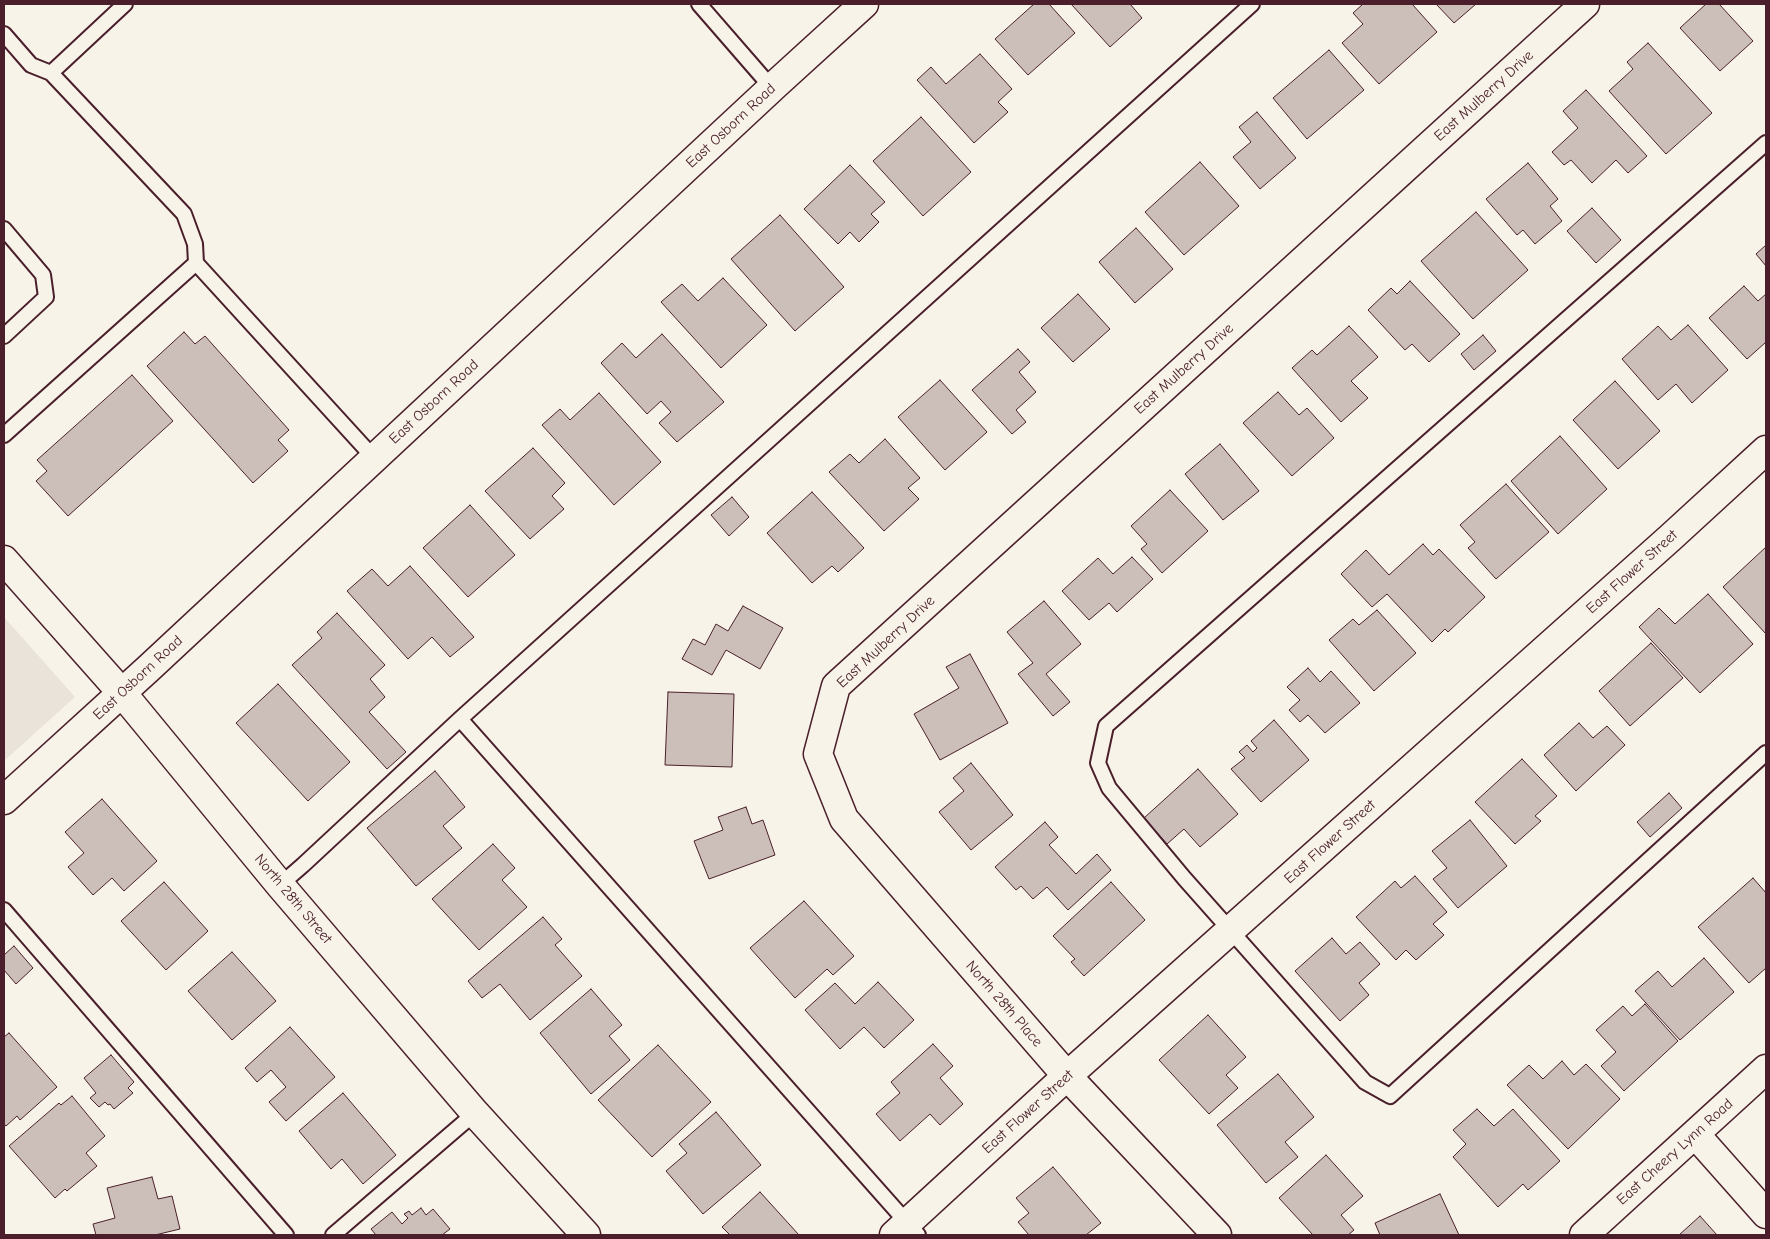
<!DOCTYPE html>
<html>
<head>
<meta charset="utf-8">
<style>
	body { margin:0 }
	#map { position:relative; width:1770px; height:1239px; overflow:hidden; background:#f7f3e8; font-family:"Comic Neue",sans-serif }
	canvas { display:block }
	.frame { position:absolute; inset:0; border:5px solid #4a1f2b; pointer-events:none }
</style>
</head>
<body>
<div id="map">
<canvas width="1770" height="1239"></canvas>
<div class="frame"></div>
</div>
<script>
const ctx = document.querySelector('canvas').getContext('2d');
ctx.lineJoin = 'round';
function fill(path, color) {
  ctx.fillStyle = color;
  ctx.fill(path, 'evenodd');
}
function shape(rows) {
  const path = new Path2D();
  for (const r of rows) {
    path.moveTo(r[0], r[1]);
    for (let i = 2; i < r.length; i += 2) path.lineTo(r[i], r[i + 1]);
  }
  return path;
}
function stroke(path, color, width, dash) {
  ctx.strokeStyle = color;
  ctx.lineWidth = width;
  ctx.lineCap = dash ? 'butt' : 'round';
  ctx.setLineDash(dash || []);
  ctx.stroke(path);
}
function drawText(font, color, halo, rows, align = 'center') {
  ctx.font = font + ' "Comic Neue",sans-serif';
  ctx.lineWidth = 4;
  ctx.setLineDash([]);
  ctx.textBaseline = 'middle';
  ctx.strokeStyle = halo;
  ctx.fillStyle = color;
  for (const [text, x, y, turn = 0] of rows) {
    ctx.save();
    ctx.translate(x, y);
    ctx.rotate((+turn || 0) * Math.PI / 180);
    ctx.textAlign = isNaN(turn) ? turn : align;
    if (halo) ctx.strokeText(text, 0, 0);
    ctx.fillText(text, 0, 0);
    ctx.restore();
  }
}
fill(shape([
	[4,617,75,697,4,761]
]), '#eae3da');
const building = shape([
	[1034,4,1049,4,1075,33,1028,75,995,39,1034,4],
	[1071,4,1130,4,1142,18,1110,47,1071,4],
	[1363,4,1412,4,1437,32,1379,84,1342,43,1363,24,1353,13,1363,4],
	[1436,4,1476,4,1454,23,1436,4],
	[1706,4,1719,4,1753,41,1720,71,1680,28,1706,4],
	[1648,43,1712,113,1666,154,1609,91,1633,69,1627,62,1648,43],
	[1329,50,1364,90,1307,139,1273,98,1329,50],
	[980,54,1012,89,998,102,1008,112,974,143,917,80,931,67,946,84,980,54],
	[1586,90,1647,156,1628,173,1616,160,1592,183,1571,160,1564,165,1552,152,1578,128,1563,111,1586,90],
	[1257,112,1296,158,1260,189,1233,157,1251,142,1239,127,1257,112],
	[921,117,971,172,923,216,873,161,921,117],
	[1200,162,1239,206,1184,255,1145,212,1200,162],
	[1528,163,1558,199,1550,206,1562,221,1535,244,1523,230,1517,235,1486,199,1528,163],
	[850,165,885,202,871,214,879,222,859,242,850,232,838,244,804,209,850,165],
	[1592,208,1621,240,1596,263,1567,231,1592,208],
	[1476,212,1528,270,1473,319,1421,261,1476,212],
	[780,215,844,287,795,331,731,259,780,215],
	[1136,228,1173,269,1135,303,1099,262,1136,228],
	[1766,245,1766,266,1756,254,1766,245],
	[723,278,767,325,721,368,661,302,682,284,698,301,723,278],
	[1410,281,1460,334,1429,362,1412,344,1405,350,1368,310,1391,288,1397,294,1410,281],
	[1744,286,1758,301,1766,294,1766,342,1747,359,1709,318,1744,286],
	[1078,294,1110,329,1073,362,1041,328,1078,294],
	[1688,325,1728,370,1692,403,1676,384,1658,400,1622,359,1658,326,1671,340,1688,325],
	[1349,326,1378,357,1351,381,1368,398,1341,422,1292,368,1312,350,1317,355,1349,326],
	[184,332,195,344,205,336,289,430,278,440,288,451,253,483,147,366,184,332],
	[662,334,724,402,677,442,659,423,671,412,661,401,647,414,601,363,622,343,636,358,662,334],
	[1483,335,1496,351,1474,370,1461,354,1483,335],
	[1018,349,1030,362,1019,372,1036,392,1016,410,1026,422,1012,434,972,390,1018,349],
	[132,375,173,421,68,516,36,481,47,471,37,460,132,375],
	[940,380,987,432,945,470,898,417,940,380],
	[1615,381,1660,431,1618,469,1573,420,1615,381],
	[1278,392,1299,415,1307,408,1334,438,1292,476,1243,423,1278,392],
	[599,393,661,462,614,505,542,425,560,409,570,420,599,393],
	[1560,436,1607,489,1558,534,1511,481,1560,436],
	[885,439,920,478,908,488,919,499,884,531,829,472,850,454,859,463,885,439],
	[1220,444,1259,491,1223,520,1185,474,1220,444],
	[533,448,565,483,552,496,564,509,530,539,485,491,533,448],
	[1506,484,1549,532,1496,579,1468,548,1475,542,1460,525,1506,484],
	[1170,490,1208,531,1162,573,1141,549,1147,544,1131,526,1170,490],
	[812,492,864,548,838,572,832,566,812,583,767,533,812,492],
	[732,497,749,517,729,536,711,515,732,497],
	[470,505,515,555,468,597,423,548,470,505],
	[1423,544,1433,555,1439,549,1485,597,1448,632,1445,629,1432,642,1387,594,1372,607,1341,574,1366,550,1389,575,1423,544],
	[1766,547,1766,634,1723,587,1766,547],
	[1132,557,1153,579,1117,612,1109,603,1089,620,1062,591,1098,558,1113,574,1132,557],
	[410,566,474,637,450,657,432,637,408,659,347,591,372,569,388,586,410,566],
	[1708,594,1753,644,1700,693,1639,627,1659,608,1675,624,1708,594],
	[1044,601,1081,644,1046,674,1070,702,1053,716,1018,674,1033,663,1007,632,1044,601],
	[743,606,783,628,760,669,726,650,712,675,682,659,693,639,705,645,716,624,728,631,743,606],
	[1377,610,1416,653,1374,691,1329,640,1353,619,1359,625,1377,610],
	[337,613,385,665,370,679,385,697,369,712,406,752,387,769,292,665,322,638,317,632,337,613],
	[1651,643,1683,678,1630,726,1599,691,1651,643],
	[970,654,1008,723,940,760,914,714,959,688,946,667,970,654],
	[1308,668,1320,682,1331,671,1360,703,1325,733,1308,715,1300,722,1289,710,1300,700,1287,687,1308,668],
	[278,684,350,762,308,801,236,723,278,684],
	[668,692,734,694,732,767,665,765,668,692],
	[1274,720,1309,760,1261,802,1231,769,1245,758,1239,752,1247,745,1253,752,1257,748,1251,741,1274,720],
	[1579,723,1593,738,1607,726,1625,745,1576,791,1544,755,1579,723],
	[1522,759,1557,796,1535,816,1541,821,1515,844,1475,802,1522,759],
	[971,763,1013,815,971,850,939,812,964,791,953,778,971,763],
	[1198,769,1238,814,1200,847,1184,829,1167,844,1144,818,1198,769],
	[435,771,465,807,443,826,462,848,416,886,367,828,435,771],
	[1669,793,1682,808,1650,837,1637,822,1669,793],
	[102,799,157,861,124,891,112,878,93,895,68,867,84,853,65,832,102,799],
	[746,807,752,824,763,820,775,855,709,879,694,841,723,830,718,817,746,807],
	[1470,820,1507,866,1458,908,1433,879,1447,868,1432,851,1470,820],
	[1045,822,1058,837,1049,845,1076,874,1097,854,1111,870,1068,910,1047,887,1033,899,1021,886,1016,890,995,867,1045,822],
	[493,844,515,868,502,880,527,907,479,950,432,899,493,844],
	[1415,876,1447,912,1433,924,1444,935,1416,960,1406,950,1396,960,1356,917,1395,881,1401,888,1415,876],
	[1753,878,1766,893,1766,968,1749,983,1698,927,1753,878],
	[164,882,208,931,166,970,121,921,164,882],
	[1111,882,1145,920,1084,976,1071,962,1075,959,1053,936,1111,882],
	[804,901,854,956,833,975,827,969,795,998,750,948,804,901],
	[543,917,562,939,555,945,582,976,530,1020,500,984,482,998,468,981,543,917],
	[1332,938,1346,954,1360,942,1380,964,1359,983,1369,995,1340,1021,1295,971,1332,938],
	[14,946,33,968,16,984,4,970,4,955,14,946],
	[232,952,276,1001,232,1040,188,991,232,952],
	[1704,958,1734,992,1680,1040,1635,991,1658,971,1672,987,1704,958],
	[878,982,914,1020,884,1048,864,1027,840,1049,805,1010,835,983,855,1004,878,982],
	[591,989,622,1025,609,1036,630,1060,591,1094,540,1033,591,989],
	[1645,1004,1678,1041,1624,1091,1601,1066,1616,1052,1596,1030,1623,1006,1632,1016,1645,1004],
	[1208,1015,1246,1057,1226,1075,1238,1088,1209,1114,1159,1060,1208,1015],
	[290,1027,335,1077,286,1121,269,1102,286,1087,271,1070,257,1082,245,1068,290,1027],
	[9,1033,57,1087,20,1120,17,1116,6,1126,4,1124,4,1037,9,1033],
	[933,1044,953,1066,940,1078,963,1104,940,1125,930,1114,900,1141,876,1114,900,1093,891,1082,933,1044],
	[658,1045,711,1102,652,1157,598,1100,658,1045],
	[111,1055,134,1082,128,1088,133,1093,114,1109,110,1104,108,1105,105,1102,99,1107,90,1098,96,1093,84,1078,111,1055],
	[1562,1061,1574,1075,1586,1064,1620,1099,1568,1149,1507,1085,1529,1065,1543,1079,1562,1061],
	[1278,1074,1314,1117,1285,1142,1298,1157,1266,1183,1217,1125,1278,1074],
	[343,1093,396,1155,363,1184,342,1159,331,1169,299,1131,343,1093],
	[72,1096,105,1136,86,1153,97,1166,67,1191,65,1189,55,1198,9,1146,59,1103,61,1105,72,1096],
	[1477,1109,1494,1126,1513,1109,1560,1161,1528,1190,1523,1184,1498,1207,1453,1157,1466,1144,1453,1130,1477,1109],
	[716,1112,761,1165,703,1214,666,1171,687,1153,679,1144,716,1112],
	[1326,1155,1363,1196,1341,1215,1354,1230,1348,1235,1313,1235,1279,1198,1326,1155],
	[1053,1167,1101,1223,1086,1235,1029,1235,1018,1222,1029,1213,1016,1198,1053,1167],
	[152,1177,158,1199,172,1196,180,1229,155,1235,96,1235,93,1224,115,1218,107,1188,152,1177],
	[760,1192,799,1235,730,1235,722,1227,760,1192],
	[1440,1194,1459,1235,1380,1235,1375,1223,1440,1194],
	[421,1208,426,1215,433,1209,450,1229,442,1235,376,1235,371,1229,392,1212,402,1224,408,1218,404,1214,409,1211,412,1215,421,1208],
	[1700,1216,1717,1235,1679,1235,1700,1216]
]);
fill(building, '#ccbfb9');
stroke(building, '#4a1f2b', 1);
const lane = shape([
	[699,4,772,88],
	[4,34,31,65,51,73],
	[1766,143,1106,726,1098,763,1109,788,1184,878,1365,1082,1390,1096,1766,753],
	[4,229,43,275,46,297,4,336],
	[196,263,374,458],
	[4,435,196,263,195,244,184,214,51,73,125,4],
	[460,719,918,1235],
	[280,885,303,865,460,719,1252,4],
	[4,910,286,1235],
	[333,1235,475,1113]
]);
const street = shape([
	[1695,1134,1766,1214],
	[894,1235,1067,1076,1670,538,1766,450],
	[1217,1235,1067,1076,844,819,818,754,836,686,1585,4],
	[1584,1235,1766,1069]
]);
const secondary = shape([
	[4,560,122,693,280,885,475,1113,586,1235],
	[4,800,149,668,775,85,864,4]
]);
stroke(lane, '#4a1f2b', 18);
stroke(street, '#4a1f2b', 31);
stroke(secondary, '#4a1f2b', 31);
stroke(lane, '#f7f3e8', 14);
stroke(street, '#f7f3e8', 28);
stroke(secondary, '#f7f3e8', 28);
drawText('15px', '#4a1f2b', '#f7f3e8', [
	["East Mulberry Drive",1484,96,-42],
	["East Osborn Road",731,126,-43],
	["East Mulberry Drive",1184,369,-42],
	["East Osborn Road",434,402,-43],
	["East Flower Street",1632,572,-42],
	["East Mulberry Drive",886,642,-43],
	["East Osborn Road",138,678,-43],
	["East Flower Street",1330,842,-42],
	["North 28th Street",293,899,50],
	["North 28th Place",1004,1004,49],
	["East Flower Street",1028,1112,-42],
	["East Cheery Lynn Road",1675,1152,-42]
]);
</script>
</body>
</html>
